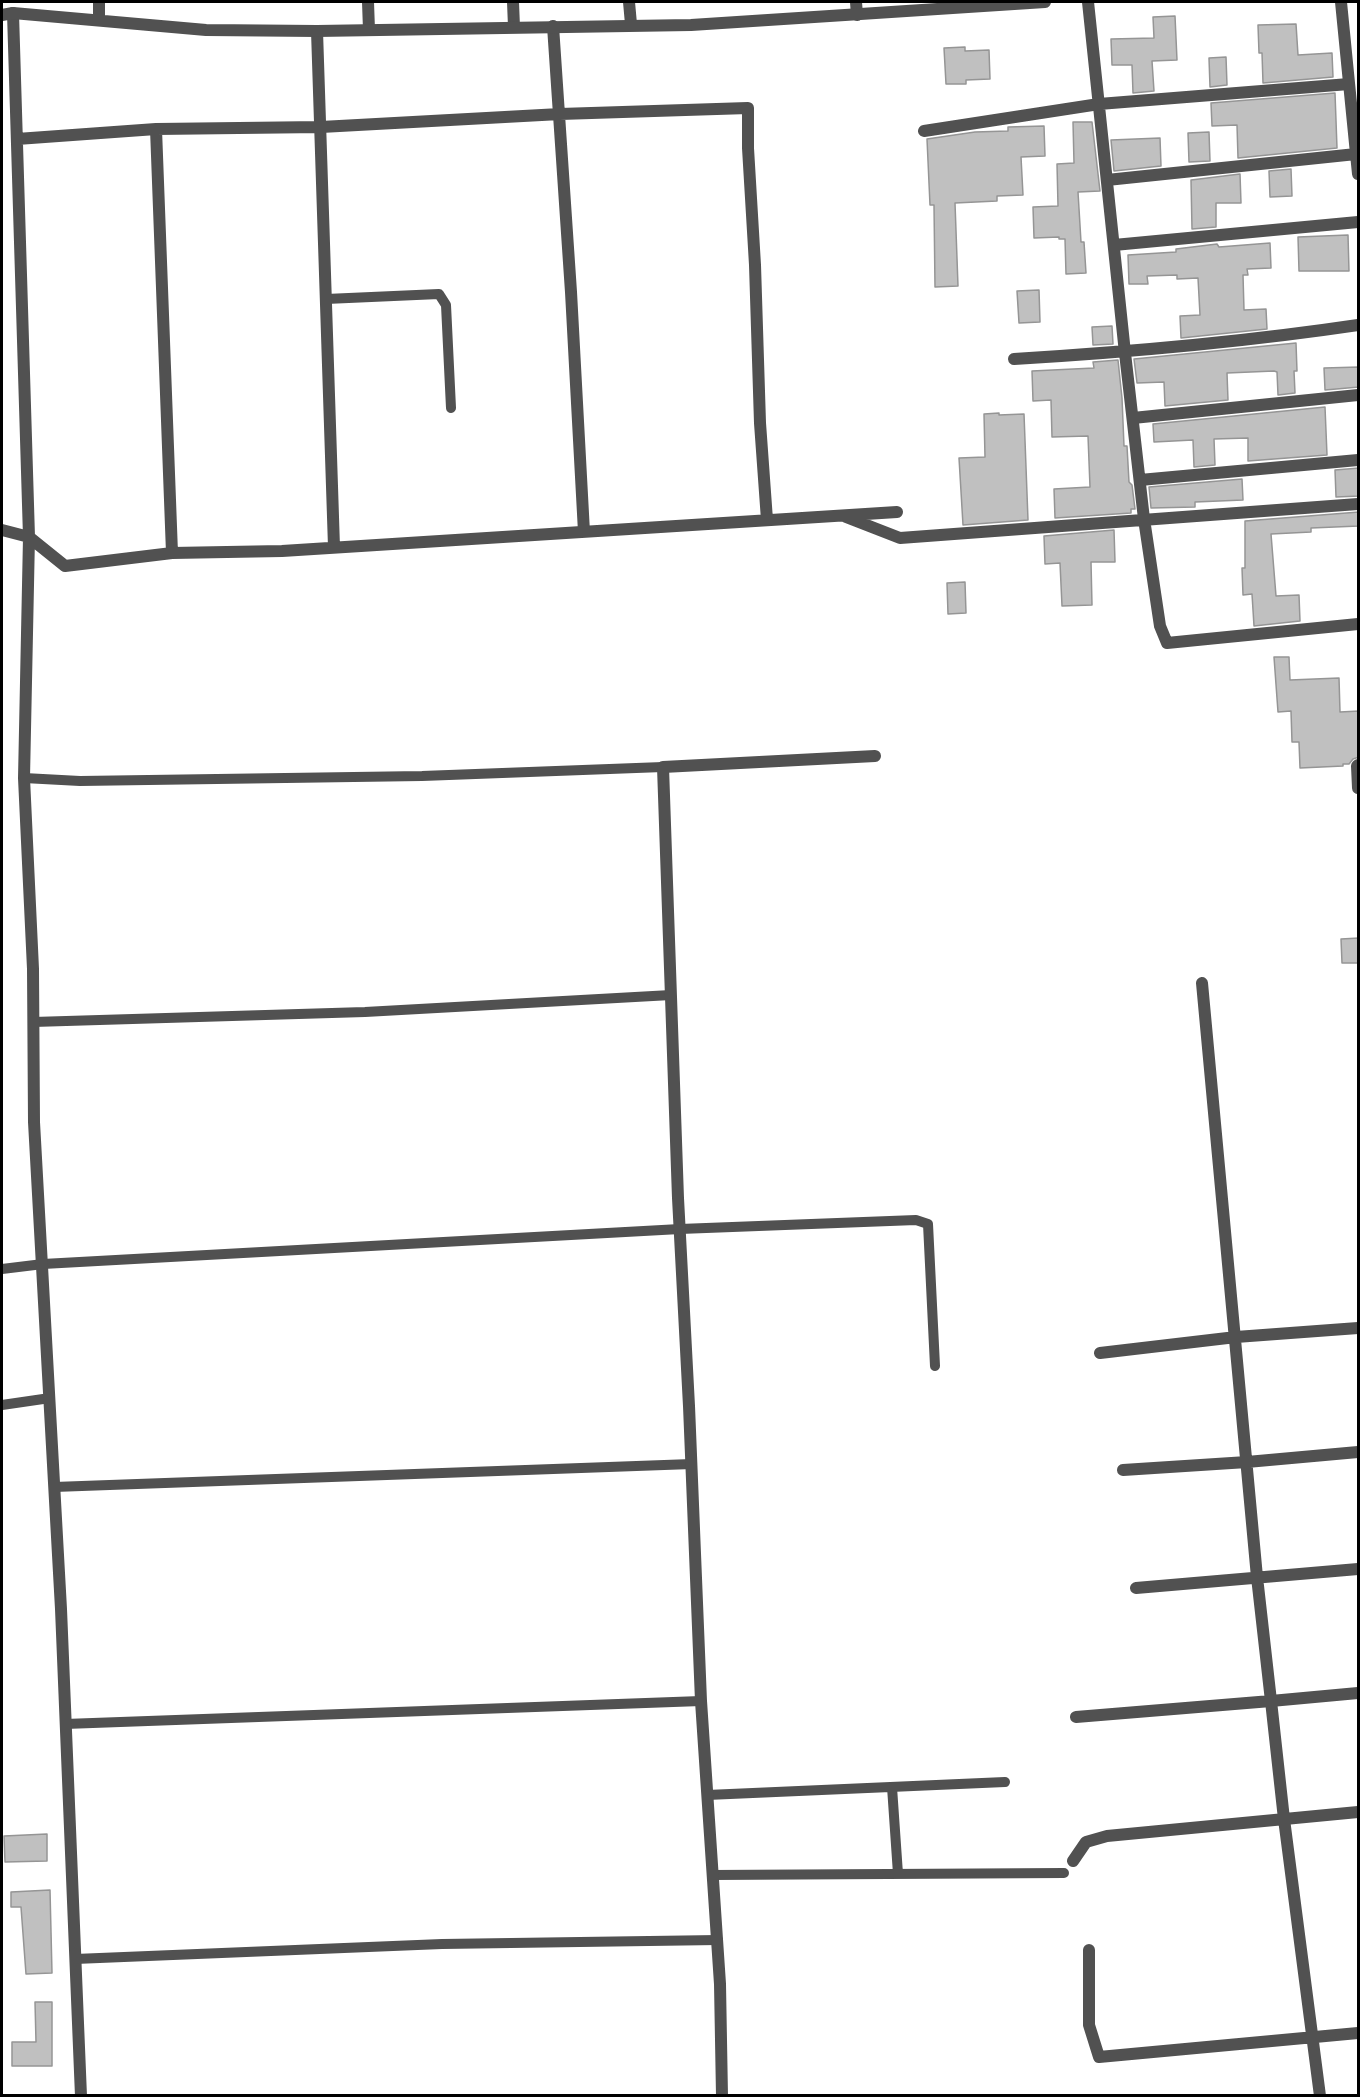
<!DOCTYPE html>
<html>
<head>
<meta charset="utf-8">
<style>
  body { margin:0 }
  #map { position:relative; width:1360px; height:2097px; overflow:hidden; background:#fff; font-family:Inter,sans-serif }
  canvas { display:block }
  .frame { position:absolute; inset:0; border:3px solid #000; pointer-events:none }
</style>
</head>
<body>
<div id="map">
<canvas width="1360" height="2097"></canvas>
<div class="frame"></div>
</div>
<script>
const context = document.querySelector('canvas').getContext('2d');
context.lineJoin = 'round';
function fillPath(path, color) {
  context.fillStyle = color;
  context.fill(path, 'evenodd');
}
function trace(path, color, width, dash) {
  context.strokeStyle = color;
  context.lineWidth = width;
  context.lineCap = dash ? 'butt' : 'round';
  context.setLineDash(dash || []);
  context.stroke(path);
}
const building = new Path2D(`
  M1175,16L1177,60L1152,61L1154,91L1133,93L1132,65H1112L1111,39L1154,38L1153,17Z
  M1296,24L1298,55L1332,53L1333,77L1263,83L1262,53H1259L1258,25Z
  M965,47V51L989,50L990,79L966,80V84H946L944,48Z
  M1226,57L1227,85L1210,87L1209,58Z
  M1335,93L1337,148L1238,158L1237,125L1212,126L1211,103Z
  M1073,122H1092L1100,191L1078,192L1081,242H1084L1086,273L1066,274L1065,239H1059V237L1034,238L1033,207L1058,206L1057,164L1074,163Z
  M1044,126L1045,156L1021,157L1023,195L997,196V201L955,203L958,286L935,287L934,205H930L927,139L975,132L1008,131V127Z
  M1209,132L1210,161L1189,162L1188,133Z
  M1160,138L1161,166L1114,171L1111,140Z
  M1291,169L1292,196L1270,197L1269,171Z
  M1240,174L1241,203H1216V227L1192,229L1191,180Z
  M1348,235L1349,271H1299L1298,237Z
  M1270,243L1271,268L1247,269L1248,275H1243L1244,310L1266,309L1267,329L1181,338L1180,316L1200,315L1198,278L1177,279V275L1147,276L1148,284H1129L1128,255L1176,252V249L1217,244L1219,247Z
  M1039,290L1040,322L1019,323L1017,291Z
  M1112,326L1113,344L1093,345L1092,327Z
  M1296,343L1297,371H1294L1295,393L1278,395L1277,372L1274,371L1227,373L1228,400L1165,406L1164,382L1137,383L1134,359Z
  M1118,360L1122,398L1124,446H1127L1129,482L1132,485L1135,509H1131V513L1055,518L1054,489L1090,487L1088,436L1052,437L1051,400L1033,401L1032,371L1094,368L1093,362Z
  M1359,367V387L1325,390L1324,368Z
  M1325,407L1327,455L1248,461V438L1214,439L1215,465L1194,467L1193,440L1154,442L1153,424Z
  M999,413V415L1024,414L1028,520L963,525L959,458L985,457L984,414Z
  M1359,468V496L1336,497L1335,470Z
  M1242,479L1243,500L1195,502V507L1151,508L1149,487Z
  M1359,512V526L1311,528V532L1271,534L1276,596L1299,595L1300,621L1254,626L1252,594L1243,595L1242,568H1245V521Z
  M1114,530L1115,562H1091L1092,605L1062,606L1060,563L1045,564L1044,536Z
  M965,582L966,613L948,614L947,583Z
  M1274,657H1289L1290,680L1339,678L1340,712L1359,711V757L1353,759L1349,764H1343V766L1300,768L1299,742H1292L1291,711L1278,712Z
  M1359,938V963H1342L1341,939Z
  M47,1834V1861L5,1862L4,1836Z
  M50,1890L52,1973L26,1974L21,1907H11V1892Z
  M35,2002H52V2066H12V2042H36Z`);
const service = new Path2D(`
  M326,299L439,294L446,305L451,408
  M24,778L80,781L422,776L663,767
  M33,1022L365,1012L671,995
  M2,1269L43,1264L680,1229L916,1220L928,1224L935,1366
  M2,1405L50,1398
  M54,1487L692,1464
  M65,1724L701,1701
  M892,1787L898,1874
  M707,1795L1005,1782
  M712,1875L1064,1873
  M75,1959L442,1944L718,1940`);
const minor = new Path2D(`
  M368,2L369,30
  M513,2L514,27
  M629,2L631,24
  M856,2L857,15
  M1088,2L1125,353L1144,519L1160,626L1167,643L1358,624
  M1341,2L1358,174
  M13,13L29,537L24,778L33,969L34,1122L61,1609L81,2096
  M553,26L571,292L584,532
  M317,31L334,547
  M156,129L172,553
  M924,131L1099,104L1349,84
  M17,139L156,129L321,127L560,114L748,108V148L755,265L760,423L767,520
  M1107,180L1356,154
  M1114,245L1358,222
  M1014,359C1130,352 1244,342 1358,325
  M1133,418L1358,395
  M1140,480L1358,460
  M846,517L900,538L1358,504
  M2,530L29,537L65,566L172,553L282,551L897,512
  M1358,765L1357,766L1358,788
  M1100,1353L1236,1337L1358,1328
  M1123,1470L1247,1462L1358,1452
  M1136,1588L1358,1569
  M1076,1717L1271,1701L1257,1577L1202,983
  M1073,1861L1086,1842L1107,1836L1358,1812
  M1089,1950V2025L1099,2057L1358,2033
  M722,2096L720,1984L701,1701L689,1406L678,1198L663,767L875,756
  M1320,2096L1284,1819L1271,1701L1358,1693`);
const tertiary = new Path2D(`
  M99,2V20
  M2,15L13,13L206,30L317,31L691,25L1045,2`);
fillPath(building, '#c0c0c0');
trace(building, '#959595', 1.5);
trace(service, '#515151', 10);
trace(minor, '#515151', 12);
trace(tertiary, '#515151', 12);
</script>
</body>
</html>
